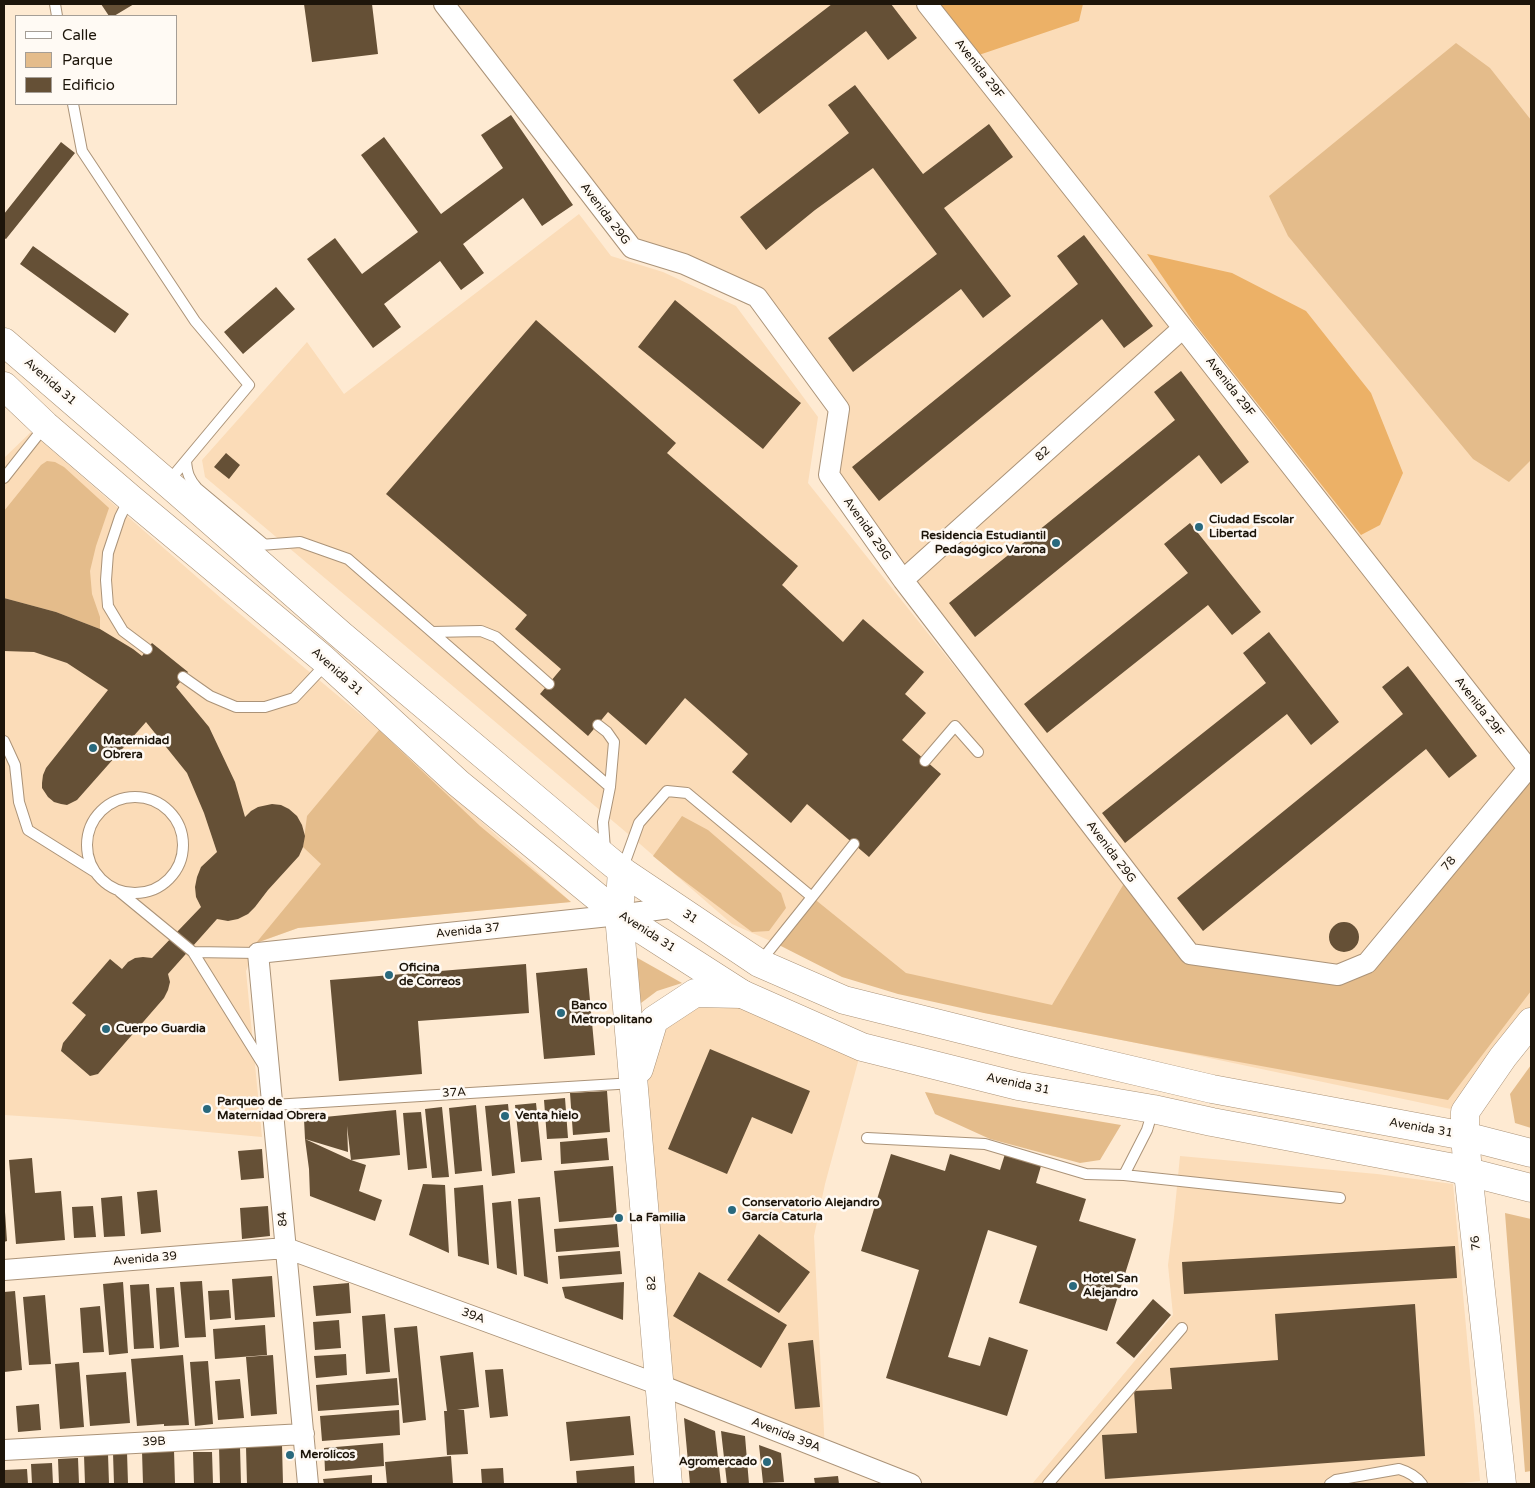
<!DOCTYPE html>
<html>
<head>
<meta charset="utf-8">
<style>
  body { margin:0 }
  #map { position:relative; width:1535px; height:1488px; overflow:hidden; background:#feead2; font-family:"Varela Round",sans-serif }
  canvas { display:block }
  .frame { position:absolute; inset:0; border:5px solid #1d150a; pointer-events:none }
  .legend { position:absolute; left:15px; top:15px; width:162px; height:90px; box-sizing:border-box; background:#fffaf4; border:1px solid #a59e96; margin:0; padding:6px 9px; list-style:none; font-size:15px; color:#1d150a }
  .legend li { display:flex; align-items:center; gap:10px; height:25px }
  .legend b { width:25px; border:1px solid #a59e96 }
</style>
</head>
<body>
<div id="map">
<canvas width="1535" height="1488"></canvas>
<div class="frame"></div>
<ul class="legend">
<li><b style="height:6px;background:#fff"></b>Calle</li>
<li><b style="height:14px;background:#e4bc8b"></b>Parque</li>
<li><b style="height:14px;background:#655036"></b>Edificio</li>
</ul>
</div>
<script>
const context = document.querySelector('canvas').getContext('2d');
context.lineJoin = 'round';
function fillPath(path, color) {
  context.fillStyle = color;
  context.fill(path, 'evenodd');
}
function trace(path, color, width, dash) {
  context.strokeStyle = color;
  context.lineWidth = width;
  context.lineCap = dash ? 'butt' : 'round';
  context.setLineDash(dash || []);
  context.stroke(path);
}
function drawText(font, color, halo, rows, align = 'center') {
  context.font = font + ' "Varela Round",sans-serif';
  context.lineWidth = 5;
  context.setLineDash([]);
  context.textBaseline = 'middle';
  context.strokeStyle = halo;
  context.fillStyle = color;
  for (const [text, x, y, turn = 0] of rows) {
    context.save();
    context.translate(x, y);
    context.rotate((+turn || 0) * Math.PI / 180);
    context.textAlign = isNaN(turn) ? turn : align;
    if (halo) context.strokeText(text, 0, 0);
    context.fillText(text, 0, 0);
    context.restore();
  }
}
const built = new Path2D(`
  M444,4H1531V1023L1465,1112L1162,1048L984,1013L775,943L732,924L640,844L205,477L202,460L307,342L344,394L579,214L611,256L663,272L736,306L818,417L808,483L1188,959L829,475L839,409L757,297L632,248Z
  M31,432L222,599L379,730L571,902L298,928L257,943L246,971L262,1137L66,1119L4,1115V458Z
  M695,993L862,1047L825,1184L814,1236L825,1451L660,1385L635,1083L654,1020Z
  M1180,1156L1377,1174L1453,1184L1480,1481L1453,1484H1032L1173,1315L1168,1265L1174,1217Z`);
const green = new Path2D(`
  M1456,43L1490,68L1531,120V460L1509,482L1473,459L1288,236L1269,196Z
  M47,461L55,462L64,467L109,508L96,546L90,571L92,594L100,617V629L56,612L4,598V511L41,465Z
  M379,730L480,826L571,902L298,928L256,943L321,864L303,847L307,816Z
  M1531,772V991L1448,1100L1162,1048L984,1013L898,994L842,977L775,943L812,897L906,973L1052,1005L1129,875L1190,954L1338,975L1367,963Z
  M682,816L708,830L781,893L786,908L769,931L752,932L675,874L653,856Z
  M634,956L682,983L657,991L637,1006Z
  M1531,1065V1128L1515,1123L1510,1094Z
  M925,1092L1121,1125L1100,1160L1080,1163L990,1139L935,1114Z
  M1505,1213L1531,1219V1471L1525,1472Z`);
const forest = new Path2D(`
  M927,4H1083L1079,21L970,58Z
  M1147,254L1232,273L1306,311L1371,393L1403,473L1380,525L1361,535L1194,323Z`);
const building = new Path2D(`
  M101,4H134L114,16H109Z
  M304,4H372L378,54L312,62Z
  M832,4H891L917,38L888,60L866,31L759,114L733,80Z
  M855,85L923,174L989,124L1013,157L944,208L1011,296L983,318L961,289L853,372L828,338L937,254L873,168L815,210L766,250L740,217L849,133L828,105Z
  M511,115L573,205L542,226L523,198L463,244L484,273L461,290L440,261L384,304L401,327L373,348L307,259L335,238L362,274L418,232L361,155L384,137L441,214L503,168L481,135Z
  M61,142L75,153L6,239L4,238V214Z
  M1084,235L1153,326L1124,348L1102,319L879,501L852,467L1078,284L1057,256Z
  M33,246L129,314L115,333L20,264Z
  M276,287L295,309L243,354L224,332Z
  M675,300L801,403L763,449L638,347Z
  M536,320L676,443L667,453L798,566L782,585L843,642L863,619L924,672L905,694L926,713L902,740L941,774L869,857L807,804L791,823L732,772L748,754L685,698L646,745L608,712L588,736L540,694L561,669L515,629L527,615L386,494Z
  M1181,371L1249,462L1221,484L1199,455L975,637L949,603L1175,420L1154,392Z
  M226,453L240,465L229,479L214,467Z
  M1190,523L1261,612L1232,635L1208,605L1047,733L1024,704L1188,573L1164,544Z
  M4,598L56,612L100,629L133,649L142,656L152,643L188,672L176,687L209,727L235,782L245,817L251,811L258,807L272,804L281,805L289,809L297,816L302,825L305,836L303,847L299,856L268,890L255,907L248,914L238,919L228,921L217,919L168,974L170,982L168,990L164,998L98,1074L90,1076L61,1051L63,1043L86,1015L72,1003L110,959L122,969L128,962L135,958L143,957L152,958L201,907L196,897L195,887L197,877L201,867L217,852L204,813L187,773L146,722L77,800L67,805L61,804L54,802L48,797L42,788V783L43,775L46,768L108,690L67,663L34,652L4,651Z
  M1269,632L1339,722L1311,745L1287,714L1125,843L1102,813L1266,683L1243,653Z
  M1408,666L1477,756L1449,778L1426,749L1203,931L1177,898L1403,714L1382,687Z
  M1329 937a15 15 0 1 1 30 0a15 15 0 1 1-30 0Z
  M526,964L529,1013L418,1021L422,1074L339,1081L330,980Z
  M587,968L595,1055L544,1059L536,973Z
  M710,1049L810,1091L792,1134L752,1117L727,1174L668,1149Z
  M607,1091L610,1132L573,1135L570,1093Z
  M565,1098L568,1138L547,1139L544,1100Z
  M536,1103L542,1160L521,1162L515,1105Z
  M508,1104L515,1173L492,1176L485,1106Z
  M476,1105L482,1171L455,1174L449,1108Z
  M442,1107L449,1177L432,1178L425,1109Z
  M396,1110L400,1155L351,1160L347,1126L348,1152L305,1139L351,1160L366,1165L359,1191L382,1200L375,1221L310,1196L309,1169L305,1139L304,1119Z
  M421,1112L427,1168L408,1170L403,1113Z
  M607,1138L609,1160L561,1164L560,1142Z
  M262,1149L264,1178L241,1180L238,1151Z
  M891,1154L945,1171L950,1154L1000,1170L1005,1154L1041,1166L1036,1183L1086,1199L1079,1221L1136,1239L1107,1331L1019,1303L1037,1246L988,1230L948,1357L980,1366L989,1337L1028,1350L1007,1416L886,1378L919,1270L861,1251Z
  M32,1158L35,1193L61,1191L65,1240L16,1244L9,1160Z
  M613,1166L617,1217L559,1222L554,1171Z
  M423,1184L445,1185L449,1253L409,1235Z
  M483,1185L489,1265L458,1256L454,1188Z
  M157,1190L161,1232L141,1234L137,1192Z
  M122,1196L125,1236L104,1237L101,1198Z
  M540,1197L548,1284L524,1276L518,1199Z
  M511,1201L517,1275L497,1268L492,1203Z
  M93,1206L96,1237L74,1238L72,1207Z
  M268,1206L270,1236L242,1239L240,1208Z
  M4,1212H5L7,1241L4,1242Z
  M617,1224L619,1247L556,1252L554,1229Z
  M759,1234L810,1272L779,1313L727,1280Z
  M1455,1246L1457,1278L1184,1294L1182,1262Z
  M620,1251L622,1274L560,1279L558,1256Z
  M699,1272L787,1325L761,1368L673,1316Z
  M272,1276L275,1317L235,1320L232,1279Z
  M202,1281L206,1337L185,1338L180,1282Z
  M123,1282L128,1353L109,1355L103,1284Z
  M624,1282L623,1320L565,1298L562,1287Z
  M349,1283L351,1313L316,1316L313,1286Z
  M149,1284L154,1348L134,1349L130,1285Z
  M174,1287L179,1347L160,1349L156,1288Z
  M229,1290L231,1318L210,1320L208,1291Z
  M15,1291L22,1370L4,1372V1292Z
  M45,1295L51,1364L29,1365L23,1297Z
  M1153,1299L1171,1315L1134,1358L1116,1343Z
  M1415,1304L1425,1456L1105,1479L1102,1435L1137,1433L1134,1391L1172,1389L1170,1368L1278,1360L1275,1314Z
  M100,1306L104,1352L83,1353L80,1308Z
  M385,1314L390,1372L366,1374L362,1316Z
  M339,1320L341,1348L315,1350L313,1322Z
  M265,1325L267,1355L215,1359L213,1329Z
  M417,1326L426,1420L403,1423L394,1328Z
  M813,1340L820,1407L795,1409L788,1343Z
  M473,1352L479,1407L457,1410H464L468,1454L447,1455L444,1411H447L440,1356Z
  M346,1354L347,1375L316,1378L314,1356Z
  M183,1355L189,1425L164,1426V1424L137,1426L131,1359Z
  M273,1355L277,1414L251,1416L246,1357Z
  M208,1361L213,1424L195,1426L190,1362Z
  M79,1362L84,1427L60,1429L55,1364Z
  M503,1369L508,1416L490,1418L485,1370Z
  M126,1372L130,1423L90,1426L86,1375Z
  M397,1378L399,1405L318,1411L316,1385Z
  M240,1379L244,1418L218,1420L215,1381Z
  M39,1404L41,1430L18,1432L16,1406Z
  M399,1410L400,1435L322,1441L320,1416Z
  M630,1416L634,1455L570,1461L566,1422Z
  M684,1418L715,1431L721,1484H690Z
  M721,1431L745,1436L749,1484H727Z
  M383,1443L384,1466L325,1471L324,1448Z
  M282,1445L283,1484H247L246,1447Z
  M759,1445L781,1453L784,1482L763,1483Z
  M219,1447H240L241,1484H220Z
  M174,1450L175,1484H143L142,1451Z
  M127,1452L128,1484H114L113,1453Z
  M193,1452H212L213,1484H194Z
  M108,1454L109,1484H85L84,1455Z
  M451,1456L453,1484H387L385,1462Z
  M78,1458L79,1484H59L58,1459Z
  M52,1463L53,1484H32L31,1464Z
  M634,1466L635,1484H577L576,1471Z
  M503,1468L504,1484H482L481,1469Z
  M27,1469L28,1484H4V1470Z
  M372,1475V1484H324L323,1479Z
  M838,1476L839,1484H815L814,1478Z`);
const lane = new Path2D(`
  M55,4L57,16
  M73,104L82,151L195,321L249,385L168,482
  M186,461C187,473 189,479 197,488L264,544
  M4,478L45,426
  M129,499L120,517L108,553L106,580L108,606L123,631L147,649
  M247,546L300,542L348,559L432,632L481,631L496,637L549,684
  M432,632L610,787
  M183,677L210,696L236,707H265L294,698L326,664
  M598,725L607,732L614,742L610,787L603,822L605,850
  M4,741L15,765L19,802L28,830L95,872
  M925,761L955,726L978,752
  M87 845a48 48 0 1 1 96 0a48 48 0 1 1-96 0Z
  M622,870L639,823L667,791L687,793L812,897L760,962
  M120,892L193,952L264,1066
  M812,897L854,844
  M193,952L258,953
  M273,1105L634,1083
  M867,1138L985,1144L1086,1174L1124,1175L1340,1198
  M1124,1175L1147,1130L1153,1110
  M1048,1484L1182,1328
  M1330,1484L1336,1480L1399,1469C1409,1472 1416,1476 1422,1484`);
const street = new Path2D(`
  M444,4L632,248L684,264L757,297L839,409L829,475L903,580L1190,954L1338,975L1367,963L1531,765
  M927,4L1183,328L1531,772
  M903,580L1183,328
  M4,1270L286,1248L660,1385L911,1484
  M4,1450L304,1434
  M308,1484L258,953L619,915L677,907`);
const secondary = new Path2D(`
  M622,871L619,915L668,1484
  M639,1069L654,1020L695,993L742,994
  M1502,1484L1468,1172L1465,1136V1112L1503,1057L1531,1022`);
const primary = new Path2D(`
  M4,342L178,492L341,635L606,858L622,871L759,963L844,1000L1012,1042L1212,1089L1465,1136L1531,1153
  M4,386L45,425L130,498L322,658L458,783L619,915L742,994L862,1047L1018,1086L1153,1109L1212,1122L1449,1167L1531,1188`);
const markers = [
  [1199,527,5,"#29697d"],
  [1056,543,5,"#29697d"],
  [93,748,5,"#29697d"],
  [389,975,5,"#29697d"],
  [561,1013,5,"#29697d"],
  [106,1029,5,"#29697d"],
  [207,1109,5,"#29697d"],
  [505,1116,5,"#29697d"],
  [732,1210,5,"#29697d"],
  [619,1218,5,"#29697d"],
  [1073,1286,5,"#29697d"],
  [290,1455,5,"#29697d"],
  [767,1462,5,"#29697d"]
];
const streetNames = [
  ["Avenida 29F",979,69,52],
  ["Avenida 29G",605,214,53],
  ["Avenida 31",50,382,41],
  ["Avenida 29F",1230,387,52],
  ["82",1043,454,-42],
  ["Avenida 29G",867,529,55],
  ["Avenida 31",337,672,42],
  ["Avenida 29F",1479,707,52],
  ["Avenida 29G",1111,852,53],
  ["78",1449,864,-50],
  ["31",690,917,34],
  ["Avenida 37",468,931,-6],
  ["Avenida 31",647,932,33],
  ["Avenida 31",1018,1084,12],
  ["37A",454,1093,-3],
  ["Avenida 31",1421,1128,10],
  ["84",283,1219,-95],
  ["76",1476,1243,-96],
  ["Avenida 39",145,1259,-5],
  ["82",652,1283,-95],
  ["39A",473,1316,20],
  ["Avenida 39A",786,1435,22],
  ["39B",154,1442,-3]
];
const poiNames = [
  ["Ciudad Escolar",1209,520],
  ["Libertad",1209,534],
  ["Residencia Estudiantil",1046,536,"right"],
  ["Pedagógico Varona",1046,550,"right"],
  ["Maternidad",103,741],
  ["Obrera",103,755],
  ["Oficina",399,968],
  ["de Correos",399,982],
  ["Banco",571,1006],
  ["Metropolitano",571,1020],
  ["Cuerpo Guardia",116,1029],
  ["Parqueo de",217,1102],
  ["Maternidad Obrera",217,1116],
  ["Venta hielo",515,1116],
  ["Conservatorio Alejandro",742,1203],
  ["García Caturla",742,1217],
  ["La Familia",629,1218],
  ["Hotel San",1083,1279],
  ["Alejandro",1083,1293],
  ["Merolicos",300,1455],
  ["Agromercado",757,1462,"right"]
];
fillPath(built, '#fbdcb8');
fillPath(green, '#e4bc8b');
fillPath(forest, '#ecb167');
fillPath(building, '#655036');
trace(lane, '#ab9378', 12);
trace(street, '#ab9378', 22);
trace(secondary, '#ab9378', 29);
trace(primary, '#ab9378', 29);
trace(lane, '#fff', 10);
trace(street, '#fff', 20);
trace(secondary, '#fff', 28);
trace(primary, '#fff', 28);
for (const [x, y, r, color] of markers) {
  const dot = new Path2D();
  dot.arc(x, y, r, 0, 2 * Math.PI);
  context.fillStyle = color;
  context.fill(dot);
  trace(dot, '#fffaf4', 2);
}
drawText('12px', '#1d150a', '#fffaf4', streetNames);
drawText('bold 12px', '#1d150a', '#fffaf4', poiNames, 'left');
</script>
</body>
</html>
